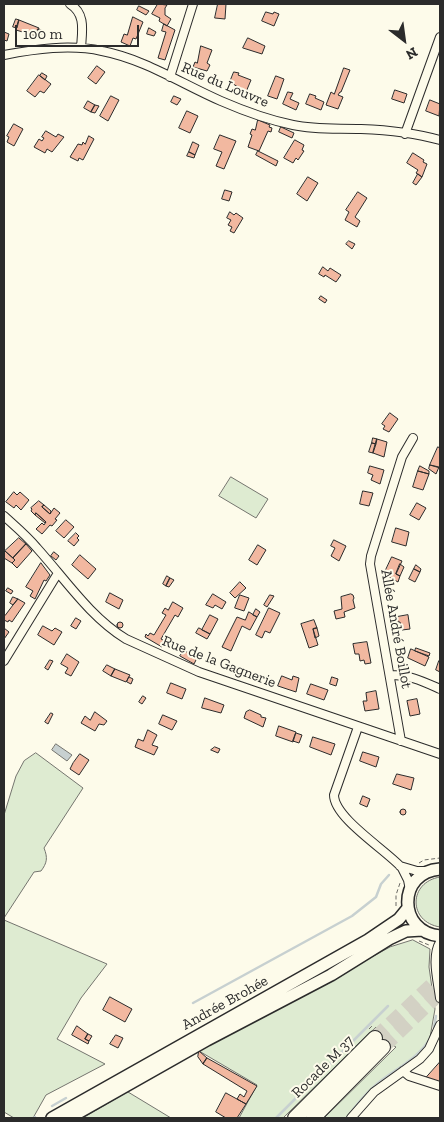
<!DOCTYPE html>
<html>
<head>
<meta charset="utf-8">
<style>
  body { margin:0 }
  #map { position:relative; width:444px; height:1122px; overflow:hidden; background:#fdfbea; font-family:"Zilla Slab",serif }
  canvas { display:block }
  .frame { position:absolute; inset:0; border:5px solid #2b2b2b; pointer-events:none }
  .north { position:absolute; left:379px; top:15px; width:50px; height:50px; -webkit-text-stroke:4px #fdfbea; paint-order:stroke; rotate:150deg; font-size:14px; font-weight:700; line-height:20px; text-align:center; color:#2b2b2b }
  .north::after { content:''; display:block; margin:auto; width:18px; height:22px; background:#2b2b2b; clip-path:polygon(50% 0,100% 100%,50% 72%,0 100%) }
  .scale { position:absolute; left:15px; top:25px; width:124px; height:22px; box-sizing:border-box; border:2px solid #2b2b2b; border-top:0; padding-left:6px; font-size:15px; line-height:18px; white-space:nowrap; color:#2b2b2b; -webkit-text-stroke:4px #fdfbea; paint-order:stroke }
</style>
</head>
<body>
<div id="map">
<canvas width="444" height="1122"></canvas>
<div class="frame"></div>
<div class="north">N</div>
<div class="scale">100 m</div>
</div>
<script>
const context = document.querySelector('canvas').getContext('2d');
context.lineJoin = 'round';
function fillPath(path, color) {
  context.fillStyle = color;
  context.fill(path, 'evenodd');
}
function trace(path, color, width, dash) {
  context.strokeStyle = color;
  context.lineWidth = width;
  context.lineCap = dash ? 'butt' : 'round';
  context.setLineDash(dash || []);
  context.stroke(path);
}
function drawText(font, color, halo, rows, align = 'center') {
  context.font = font + ' "Zilla Slab",serif';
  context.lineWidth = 4;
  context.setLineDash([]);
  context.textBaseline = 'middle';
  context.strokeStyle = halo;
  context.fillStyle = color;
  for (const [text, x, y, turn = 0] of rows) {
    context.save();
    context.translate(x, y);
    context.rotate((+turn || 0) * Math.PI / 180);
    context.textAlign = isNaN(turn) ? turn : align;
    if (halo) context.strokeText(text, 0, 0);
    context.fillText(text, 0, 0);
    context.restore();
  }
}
const green = new Path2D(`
  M231,477L268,499L256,518L219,496Z
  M36,753L83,788L44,848C48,858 47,863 41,871L34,872L4,918V815L16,776L24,761Z
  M440,877V927C408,922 408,882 440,877Z
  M4,920L107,964L81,998L57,1039L105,1064L46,1095L33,1118H14L4,1112Z
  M413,940L430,949L429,967L435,1009L429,1043L423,1051L413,1060L373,1088L356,1106L349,1118H324L396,1047L382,1039L376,1027L283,1118H239L257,1085L199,1051L390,947Z
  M128,1092L171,1118H83Z`);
const water = new Path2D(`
  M56,744L72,755L67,761L52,750Z`);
const stream = new Path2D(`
  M193,1003L352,916L376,897L381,884L389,875
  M434,1027L436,1016
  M52,1106L66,1098
  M33,1118L35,1117
  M276,1118L388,1006
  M347,1118C356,1105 366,1093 378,1083C397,1068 419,1058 431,1037`);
const building = new Path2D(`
  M158,4L167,5L165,8V15L171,19L167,26L159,21L160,18L152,14Z
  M218,4H226L225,19L215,18Z
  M139,6L149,11L146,15L137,10Z
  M266,12L273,14L274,12L279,14L274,26L262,21Z
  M133,17L143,22L136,39L133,38L130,46L121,42L124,34L127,35Z
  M16,19L19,20L17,28L13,27Z
  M19,20L39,28L36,36L16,30Z
  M164,24L175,30L165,60L158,58L166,32L162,31Z
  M149,28L156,32L154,36L147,34Z
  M38,29L42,30L40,37L36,35Z
  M4,32L9,34L7,41L4,40Z
  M248,38L265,46L262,54L243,48Z
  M201,46L212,50L207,63L210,65L207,71L193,67L195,62L197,63Z
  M97,66L105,72L96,84L88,78Z
  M344,68L350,70L341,92H340L338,95L343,97L338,109L326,105L331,92L334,94Z
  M234,72L239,73L238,75L251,80L246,92L230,82Z
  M42,73L47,76L45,80L40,76Z
  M39,75L51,84L44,93L40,91L35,97L27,91Z
  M276,76L284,79L277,99L268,96Z
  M395,90L407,94L404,103L392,99Z
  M288,92L293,93L290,99L299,103L296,110L283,104Z
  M310,94L316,96L315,98L324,102L321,110L306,104Z
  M111,96L119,100L108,121L100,116Z
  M174,96L181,99L177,105L171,102Z
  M430,100L440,104L439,116L426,111Z
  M88,101L95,105L91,112L84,108Z
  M95,105L99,106L95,113L91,112Z
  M187,111L198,116L190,133L179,128Z
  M258,120L270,125L269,127L272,128L271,132L268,131L259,151L248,147L252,135L250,134L252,129L255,130Z
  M14,124L23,129L14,146L7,142L9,137L7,136Z
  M281,127L294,133L292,138L279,132Z
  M46,131L56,137L58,134L64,137L52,152L47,149L45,153L34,147L39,139L42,141L44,138L42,137Z
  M220,135L236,141L224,169L216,166L222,152L214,149Z
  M89,136L94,139L83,160L79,158L78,161L70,157L78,144L82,145L83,142L85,144Z
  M295,140L304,145L302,150L304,151L298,160L296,158L293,163L284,158Z
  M193,142L199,145L195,155L189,152Z
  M258,151L278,161L276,166L256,155Z
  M189,152L195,155L194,158L187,156Z
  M413,153L424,160L423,162L427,164L422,177L416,173L418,170L407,163Z
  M418,174L422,177L416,185L413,183Z
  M308,177L318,183L307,201L297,194Z
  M225,190L232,192L229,201L222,199Z
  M358,192L367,198L355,217L360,221L357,227L345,220L349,212L346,210Z
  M230,212L234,215L236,213L243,218L234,233L230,231L232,227L228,225L231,220L227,218Z
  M349,241L355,244L352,249L346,244Z
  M323,267L328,271L330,268L341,275L336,282L325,275L324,277L319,274Z
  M321,296L327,300L325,303L319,299Z
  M390,413L398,419L389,432L383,429L385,426L382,424Z
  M373,438L377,439L376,444L372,443Z
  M377,439L387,442L384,457L373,453Z
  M372,443L376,444L373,453L369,452Z
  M438,447L440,448V468L430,465Z
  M430,465L439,467L436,474L429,469Z
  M370,466L384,470L380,484L371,480L373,475L368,473Z
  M420,466L429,471V474L418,471Z
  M418,471L429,474L423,490L413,487Z
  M363,491L373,493L369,506L360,504Z
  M14,492L17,495L20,492L29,500L21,510L16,505L14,508L6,502Z
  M39,501L44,505L42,507L50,514L54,508L60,513L55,519L57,520L52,526L50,525L42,534L36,529L42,523L44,525L46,522L36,513L35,515L31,511L32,509L31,508Z
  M417,503L426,508L419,520L410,515Z
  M44,505L51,511L50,514L42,507Z
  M36,513L46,522L45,523L35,515Z
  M66,520L74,527L64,538L56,531Z
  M396,528L409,532L406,546L392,542Z
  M76,533L79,536L77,538L79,540L74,546L68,541Z
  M19,538L26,544L13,558L5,551Z
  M334,540L346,546L339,561L331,556L335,548L331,546Z
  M26,544L32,551L17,568L12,563L15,560L13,558Z
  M258,545L266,550L257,565L249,560Z
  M5,551L15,560L12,563L4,558Z
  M54,552L59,556L56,560L51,556Z
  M80,555L96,569L88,579L72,565Z
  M392,557L402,561L396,574L400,576L398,582L384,574Z
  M41,563L50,575L46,581L44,580L35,599L30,596L33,591L26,587Z
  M400,564L404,567L400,576L396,574Z
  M416,565L421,569L420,572L414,569Z
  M414,569L420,572L415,582L409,579Z
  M167,576L170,578L166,586L163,584Z
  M170,578L174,580L169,587L166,586Z
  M240,582L246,588L235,598L230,593Z
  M8,588L13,591L11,594L6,591Z
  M110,593L123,600L119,609L106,602Z
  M213,594L226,602L222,609L215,605L213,608L206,605Z
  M351,594L353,595L354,598L353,600L355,608L344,612L345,617L336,619L334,611L342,609L341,597Z
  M240,595L249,598L244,611L235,608Z
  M270,595L274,596L267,607L264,605Z
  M13,597L18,599L13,605L10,603Z
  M18,599L25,603L12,622L9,620L8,622L4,620V614L5,615Z
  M173,602L183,608L178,617L175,615L161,639L165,641L162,647L145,637L146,634L148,636L150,633L154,635L166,615L162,613L165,608L168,610Z
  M269,608L280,613L270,633L265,631L262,638L256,635Z
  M256,609L260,612L257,617L253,615Z
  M249,612L257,617L250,630L242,626L231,651L222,647L237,617L245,620Z
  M210,615L218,619L210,634L202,630Z
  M408,615L410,629L402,630L400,622H398L397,617Z
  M76,618L81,621L76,629L71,626Z
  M314,620L317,628L313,629L318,645L309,648L301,624Z
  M117 625a3 3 0 1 1 6 0a3 3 0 1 1-6 0Z
  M43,626L52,631L55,628L62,632L54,645L38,635Z
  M4,628L9,632L4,639Z
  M199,628L210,634L207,639L196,633Z
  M317,628L319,636L315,638L313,629Z
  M367,642L371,663L365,664L364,660L360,661L359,654H355L353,644Z
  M416,648L430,653L429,656L415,651Z
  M411,649L429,657L425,666L408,658Z
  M184,651L198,656L194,664L180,656Z
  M67,654L79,662L71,676L65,673L68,668L61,664Z
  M50,660L53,661L48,670L45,668Z
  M439,661L440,662V672L436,670Z
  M107,665L115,669L111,676L103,671Z
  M115,669L130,675L126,682L111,676Z
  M282,676L292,680L293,676L299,678L296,692L278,686Z
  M129,677L133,679L131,684L127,682Z
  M332,677L338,679L336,686L330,684Z
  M171,683L186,689L182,699L167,693Z
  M311,684L328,690L324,700L307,694Z
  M376,691L379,709L365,711L363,701H367L366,693Z
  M143,696L146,698L142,704L139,702Z
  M205,698L224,705L221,713L202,708Z
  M417,699L420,714L410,716L407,701Z
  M250,710L261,715V717L266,718L263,727L244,718L246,712Z
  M95,712L107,721L104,725L99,724L95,731L81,723L85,716L90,720Z
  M51,713L53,714L48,724L45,722Z
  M163,715L177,721L172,730L159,724Z
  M279,726L296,732L293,742L276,736Z
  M148,730L157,735L152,745L158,747L154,755L135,747L138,739L143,741Z
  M296,733L302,735L299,743L293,741Z
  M313,737L335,744L331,755L310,747Z
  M215,747L220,749L218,753L211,750Z
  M363,752L379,757L376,767L360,761Z
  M80,754L89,760L79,775L70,769L73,763Z
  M397,774L414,778L411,790L393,784Z
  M363,796L370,799L367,807L360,804Z
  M400 812a3 3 0 1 1 6 0a3 3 0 1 1-6 0Z
  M110,997L132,1009L125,1022L103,1010Z
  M77,1026L88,1034L85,1039L89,1041L88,1044L72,1035Z
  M88,1034L92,1036L89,1041L85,1039Z
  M116,1035L123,1038L118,1048L110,1044Z
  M199,1051L207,1058L203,1064L198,1057Z
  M207,1058L257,1086L246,1104L237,1099L240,1094L244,1097L247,1091L203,1064Z
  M440,1062V1083L425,1079Z
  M226,1093L246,1104L237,1118H226L216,1112Z`);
const highwayTunnel = new Path2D(`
  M375,1038L440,977
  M383,1047L440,993`);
const path = new Path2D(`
  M419,863L424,860L440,858
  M396,906V895L400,883
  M419,941L429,945
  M369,1029L373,1025`);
const street = new Path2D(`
  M70,4C86,14 82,31 81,48
  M4,55C35,49 70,44 102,51C144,59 182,84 221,101C244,111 269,120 293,125C316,130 338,128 361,129C387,130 415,133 440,140
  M170,77L193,4
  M405,134L440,37
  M4,516C15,526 27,536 37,548C65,579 90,617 126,639L199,672L440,754
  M4,661L58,573
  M390,675C410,675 422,681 440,689
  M358,727L334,795C334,818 386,850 402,868L408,880L410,890
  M401,741L370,564L371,556L402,457L413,438
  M400,866L417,871H428
  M440,942C431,957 438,981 440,998
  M403,1071L409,1076L440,1086
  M351,1118L374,1092L420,1059L429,1049L440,1025`);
const primary = new Path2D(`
  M440,869C397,872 397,932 440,936
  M52,1118L368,940L399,919L408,908
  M69,1118L207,1040L331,975L389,939L406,931L422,930`);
const highway = new Path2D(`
  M295,1118L375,1038
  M313,1118L383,1047`);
const streetNames = [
  ["Rue du Louvre",225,85,23],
  ["Allée André Boillot",396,629,80],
  ["Rue de la Gagnerie",219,662,21],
  ["Andrée Brohée",225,1003,-29],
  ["Rocade M 37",323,1067,-45]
];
fillPath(green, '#deebd1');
trace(green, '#74746e', 1);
fillPath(water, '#c7d0d0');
trace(water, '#74746e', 1);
trace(stream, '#c7d0d0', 2.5);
fillPath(building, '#f2b8a0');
trace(building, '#2b2b2b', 1);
trace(highwayTunnel, '#d3d1c4', 14, [14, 7]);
trace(street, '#2b2b2b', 10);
trace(primary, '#2b2b2b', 14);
trace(highway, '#2b2b2b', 16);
trace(path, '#6a6964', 1, [4, 2.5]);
trace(street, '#fdfbea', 8);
trace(primary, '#fdfbea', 11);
trace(highway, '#fdfbea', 14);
drawText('15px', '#2b2b2b', '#fdfbea', streetNames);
</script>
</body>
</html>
